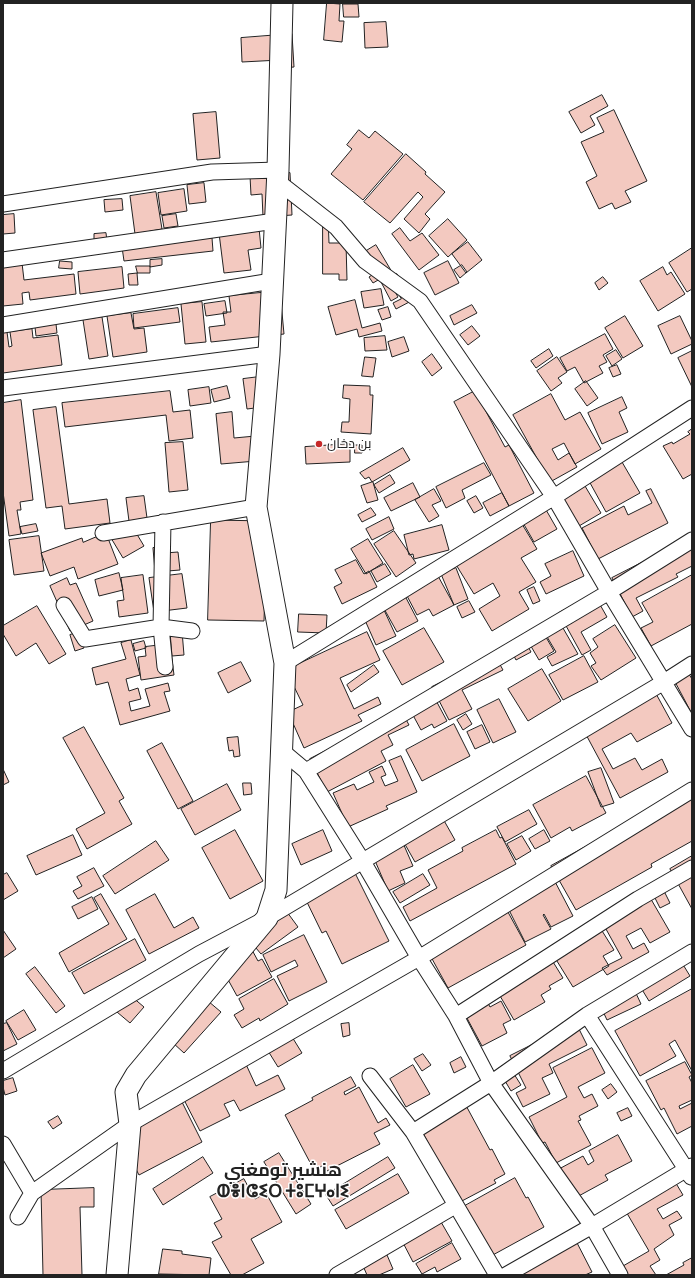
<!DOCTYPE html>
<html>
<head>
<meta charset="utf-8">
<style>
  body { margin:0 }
  #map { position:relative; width:695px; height:1278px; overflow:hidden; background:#fff; font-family:"PT Sans Narrow",sans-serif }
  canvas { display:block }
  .frame { position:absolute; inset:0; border:4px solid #222; pointer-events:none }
</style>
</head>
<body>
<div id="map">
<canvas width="695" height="1278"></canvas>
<div class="frame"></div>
</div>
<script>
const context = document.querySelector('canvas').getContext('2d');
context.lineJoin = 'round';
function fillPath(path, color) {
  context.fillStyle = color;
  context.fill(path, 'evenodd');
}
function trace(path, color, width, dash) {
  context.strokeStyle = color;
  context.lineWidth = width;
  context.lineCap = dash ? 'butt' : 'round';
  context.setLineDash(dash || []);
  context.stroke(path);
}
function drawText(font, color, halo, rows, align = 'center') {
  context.font = font + ' "PT Sans Narrow",Cairo,"Noto Sans Tifinagh",sans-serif';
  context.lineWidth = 3;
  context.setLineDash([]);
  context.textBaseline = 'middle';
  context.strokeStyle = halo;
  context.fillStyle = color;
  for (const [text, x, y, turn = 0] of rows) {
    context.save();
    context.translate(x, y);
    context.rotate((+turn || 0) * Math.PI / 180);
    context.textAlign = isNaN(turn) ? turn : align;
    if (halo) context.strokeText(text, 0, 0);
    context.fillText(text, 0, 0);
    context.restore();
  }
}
const building = new Path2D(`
  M327,3L340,4L339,21H344L342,42L324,40Z
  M343,4H358L359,17H344Z
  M386,22L388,47L365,48L364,23Z
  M292,34L294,67L281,68L280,60L242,62L241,38Z
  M602,95L608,106L590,116L595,125L581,133L569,112Z
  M614,110L647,181L625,191L631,202L615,209L612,203L599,209L586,182L597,176L581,142L604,132L597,118Z
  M216,112L220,158L197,160L193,114Z
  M359,130L369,138L375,131L403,154L363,200L331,174L352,149L347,145Z
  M406,154L426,172L425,174L445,192L425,214L430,219L419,233L404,219L423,197L418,192L390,223L364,202Z
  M290,173L292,215L263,217L262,194L251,195L250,176Z
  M204,183L206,202L189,204L187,185Z
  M184,189L187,211L161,215L158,193Z
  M156,192L162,229L135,234L130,196Z
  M122,199L123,210L105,212L104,200Z
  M14,214L15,233L3,234V215Z
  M176,214L178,226L164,228L162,216Z
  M323,217H328L329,243H346L347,280H339V274H323Z
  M448,219L467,240L448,257L429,236Z
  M259,228L261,248L248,250L251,270L224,273L219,233Z
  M400,228L410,241L422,233L439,255L419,270L392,234Z
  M106,233L107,241L94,242V234Z
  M212,238L213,251L124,261L122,247Z
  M468,242L482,260L466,273L452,254Z
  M376,245L392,272L373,283L369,277L375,273L363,253Z
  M692,248V289L687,292L669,263Z
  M162,259V265L150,267V260Z
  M60,261L72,262V269L59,268Z
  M448,261L459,283L435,295L424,273Z
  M22,263L24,280L74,274L76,294L30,300L29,292L22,293L23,304L3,306V266Z
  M462,265L467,272L460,278L454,270Z
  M136,266H150V273H137L138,285H129L128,274L137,273Z
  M122,267L124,288L80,294L78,272Z
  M663,267L667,275L671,272L685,294L658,311L640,281Z
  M397,274L402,283L393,288L398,297L391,301L381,282Z
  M603,277L608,283L599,290L595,283Z
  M381,289L384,305L364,308L361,292Z
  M396,289L413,300L396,309L393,303L401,299Z
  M280,291L284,334L211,342L209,327L225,325L223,312H231L229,296Z
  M355,300L362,328L380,323L382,331L359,337L357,329L336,335L328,307Z
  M225,301L227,313L206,316L204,304Z
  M202,302L206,342L185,344L181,304Z
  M472,305L477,313L454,325L450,316Z
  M388,307L391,317L382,320L378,310Z
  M178,308L180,322L134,328L133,314Z
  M131,313L134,329L144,328L147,352L113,357L107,316Z
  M625,316L643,346L623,358L605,328Z
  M680,316L692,341V344L671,354L658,326Z
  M102,317L108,356L89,359L83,320Z
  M56,324L57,333L36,336L35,327Z
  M472,326L480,336L468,345L460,335Z
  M32,329L33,338L58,335L62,365L3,373V332H7L9,347L12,346L10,332Z
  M605,334L613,349L603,355L607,362L599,366L603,373L584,383L575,367L567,371L560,358Z
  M385,336L387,350L365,351L364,338Z
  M404,337L409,351L392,357L388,342Z
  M549,349L553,356L536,368L531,361Z
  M616,350L622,359L612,366L606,356Z
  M692,351V387L678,358Z
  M432,354L442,368L432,376L422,362Z
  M365,357L376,358L373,377L362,376Z
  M557,357L567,372L558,378L562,383L551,391L537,371Z
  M617,365L621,374L613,377L609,368Z
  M259,377L263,407L247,409L243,379Z
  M586,381L598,398L587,406L575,389Z
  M344,385L370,386V395H373L371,434L341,432L342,422H349L350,399L343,398Z
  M227,386L230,398L214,402L211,390Z
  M209,387L211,403L190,406L188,390Z
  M170,391L173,412L190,410L193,438L169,441L166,415L65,427L62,403Z
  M475,391L505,447L509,445L534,493L509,506L454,402Z
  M551,394L565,420L580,412L601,449L575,464L564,443L552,449L558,460L569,453L577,467L550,482L513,415Z
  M622,397L627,408L619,412L628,432L602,444L588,413Z
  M21,400L33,500L20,502L21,510H17L21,534L9,536L3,492V403Z
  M56,407L69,504L107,499L110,523L65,529L62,506L46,508L33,410Z
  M232,412L234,438L266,435L268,460L221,464L216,414Z
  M692,429V474L683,479L663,446L672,442L673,444L690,434L688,432Z
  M183,442L188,490L169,492L165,443Z
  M350,444V462L306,464L305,447Z
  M355,445H362V453H355Z
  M403,448L410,460L372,482L369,477L365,479L360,473Z
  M622,462L640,493L606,512L589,481Z
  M484,463L491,475L462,490L465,498L446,508L436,487Z
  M390,475L395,483L379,493L374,485Z
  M373,482L378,500L367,503L361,486Z
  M413,483L420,497L391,511L384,498Z
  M585,486L601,513L579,526L563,499Z
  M434,489L441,501L432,505L439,516L429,522L415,500Z
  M651,489L668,523L598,559L582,528L624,506L628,515L652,503L646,491Z
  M502,493L509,506L490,516L483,503Z
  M144,496L147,518L129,521L126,498Z
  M476,496L483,508L474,513L467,501Z
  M371,508L376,515L362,522L358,515Z
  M545,508L557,529L534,542L522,521Z
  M389,517L394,529L372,540L366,529Z
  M211,520L269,521L266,559L264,621L208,620Z
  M36,524L38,531L22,534L20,527Z
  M522,524L537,549L521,558L536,582L519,592L529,609L492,631L479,609L500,596L493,583L474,594L455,563Z
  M442,525L449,550L414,559L413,554L409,555L404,535Z
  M132,526L144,546L123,558L111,538Z
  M394,531L416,563L396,577L374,544Z
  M106,533L118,564L78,579L74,567L50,576L41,553L82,538L83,542Z
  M39,536L44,571L14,575L9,540Z
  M692,537V566L676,574L678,577L636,598L643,611L632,617L612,578Z
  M368,539L383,563L366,574L351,549Z
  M164,546L165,553L178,552L180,570L155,572L153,548Z
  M573,551L584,576L546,594L540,582L551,576L545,564Z
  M356,560L364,574L369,571L377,587L342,604L334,587L342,583L335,570Z
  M385,564L391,574L377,582L371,571Z
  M456,568L468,599L454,605L441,574Z
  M119,573L123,590L99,596L95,580Z
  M182,574L187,608L154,612L149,578Z
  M143,575L148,613L119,617L117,601L124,600L121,578Z
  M692,575V624L651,646L641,628L653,622L642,603Z
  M438,576L454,605L433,616L429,609L417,615L406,594Z
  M67,578L70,585L76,583L93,621L70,631L50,586Z
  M534,587L540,601L533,604L527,590Z
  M404,594L418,621L397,632L382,605Z
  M594,594L607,617L581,632L591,650L582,655L559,613Z
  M469,601L475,612L462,618L457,607Z
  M37,606L66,654L49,664L36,643L16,656L3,634V626Z
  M384,610L396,636L376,645L364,618Z
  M299,614L327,615L326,633L298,632Z
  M556,616L578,654L552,666L547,657L556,652L540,625Z
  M615,625L636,658L601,680L591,666L596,663L590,653L598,647L593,639Z
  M540,627L554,651L539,660L525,636Z
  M424,628L444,662L402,685L383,651Z
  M182,631L184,655L172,656L170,632Z
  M79,632L84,648L75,651L70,635Z
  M367,632L380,660L340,678L354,709L378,697L381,704L358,715L362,721L304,748L288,712L303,705L286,670Z
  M524,639L531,652L516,660L509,646Z
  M131,640L140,675L126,679L129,691L138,688L141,699L129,702L131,711L150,706L145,689L168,683L170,691L164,692L170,711L120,725L108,682L96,685L92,668L126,659L121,643Z
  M144,641L146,648L135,651L133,644Z
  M170,644L174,675L141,680L138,657L146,656L145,647Z
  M506,650L498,661L503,670L462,690L472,709L449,720L432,687Z
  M584,656L598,682L563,700L549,675Z
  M241,662L251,681L228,693L218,673Z
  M374,665L379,672L351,692L347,685Z
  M542,669L561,701L528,721L508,689Z
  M687,671L692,679V714L673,678Z
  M654,690L672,723L637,742L631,733L602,749L613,769L635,758L642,770L662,759L668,772L620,798L583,729Z
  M432,693L447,721L434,728L432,724L421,730L408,706Z
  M499,699L516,732L493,743L477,710Z
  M402,712L409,725L388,735L393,745L381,751L386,761L327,792L310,759Z
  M466,714L472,724L463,730L457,720Z
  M454,724L470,756L422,781L406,750Z
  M482,725L490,742L475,749L467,732Z
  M84,727L124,798L119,801L132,824L87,849L76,829L105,813L63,738Z
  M238,737L240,756L234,757L233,750L229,751L227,738Z
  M162,743L193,801L178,809L147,751Z
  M401,756L417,792L386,806L388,809L348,827L333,793L354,784L357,790L374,782L369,772L382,766L386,775L381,777L385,786L398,781L389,761Z
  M601,768L614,803L601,807L588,772Z
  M3,769L9,782L3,785Z
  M586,776L606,813L572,831L570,827L551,838L533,805Z
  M243,783H251L252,794L244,795Z
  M227,784L241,810L195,835L181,809Z
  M692,788V841L651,864L652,867L576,910L551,866Z
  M529,810L537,824L505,842L497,827Z
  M442,817L455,840L415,862L402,839Z
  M235,830L263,881L230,899L202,848Z
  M323,830L332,851L301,865L292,844Z
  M496,830L500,838L502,837L516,864L410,921L403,907L437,888L428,870L463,851L462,848Z
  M544,830L550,841L535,849L529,839Z
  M73,835L82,855L36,875L27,856Z
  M522,836L531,851L516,860L507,844Z
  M156,841L169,860L115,894L103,876Z
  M403,843L413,866L400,871L405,883L388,891L373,856Z
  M692,856V909L670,869Z
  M94,868L104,886L78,899L73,891L82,886L77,877Z
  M354,871L389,941L342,964L326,931L322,933L304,896Z
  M7,873L18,891L3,900V875Z
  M423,874L430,885L400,903L393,892Z
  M551,874L573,916L551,927L544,914L543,915L551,929L525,942L503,898Z
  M665,893L670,903L660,908L655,898Z
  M101,894L127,939L69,972L59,953L109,924L94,898Z
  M155,894L174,928L193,917L199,928L149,954L126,910Z
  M648,894L670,932L650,943L641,928L626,936L633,949L644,943L649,952L607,975L602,968L622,958L601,920Z
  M92,897L98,909L78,919L72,907Z
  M503,903L526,945L448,988L425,946Z
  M287,912L298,927L261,954L251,942Z
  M599,926L614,950L603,956L609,966L573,987L552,953Z
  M3,930L16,949L3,958Z
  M304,935L327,982L289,1001L277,976L298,966L295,960L271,972L263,955Z
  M135,939L146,960L84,994L72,973Z
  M251,948L258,961L262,959L272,977L237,996L220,965Z
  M550,957L563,978L549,986L551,989L541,995L545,1002L514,1020L496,989Z
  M679,958L690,976L649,1001L638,983Z
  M35,967L65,1006L56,1013L26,974Z
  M274,979L288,1004L260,1021L259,1018L242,1028L234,1015L244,1009L239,999Z
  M634,989L641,1004L607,1020L600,1005Z
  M692,989V1071L675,1040L669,1044L676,1056L640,1076L615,1031Z
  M484,995L490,1007L501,1001L511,1020L503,1024L507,1033L482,1046L461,1007Z
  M131,996L144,1007L130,1023L117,1012Z
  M208,1001L221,1012L184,1053L172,1042Z
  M24,1010L36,1030L18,1040L6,1021Z
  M7,1023L17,1044L3,1051V1024Z
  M349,1023L350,1035L343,1037L341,1024Z
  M576,1023L587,1045L549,1064L553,1073L542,1078L550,1094L523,1107L516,1093L526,1088L510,1056Z
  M289,1032L302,1053L278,1067L265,1046Z
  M592,1048L605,1073L578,1087L584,1098L592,1094L598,1106L579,1116L581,1120L578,1121L591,1145L556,1163L545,1142L542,1143L529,1117L567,1097L553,1068Z
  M423,1054L431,1065L422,1071L414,1059Z
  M461,1057L466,1067L454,1073L450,1063Z
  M244,1060L256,1086L278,1075L285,1089L240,1111L234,1100L224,1104L230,1116L200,1131L180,1092Z
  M685,1062L692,1075L689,1077L692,1083V1100L679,1106L680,1109L692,1103V1126L677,1134L664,1108L661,1110L646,1081Z
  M507,1063L521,1085L511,1091L498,1069Z
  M413,1065L430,1094L406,1107L390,1079Z
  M351,1077L356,1086L344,1092L345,1095L359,1087L378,1123L386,1118L390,1125L374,1133L380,1144L327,1171L324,1165L314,1170L285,1115L313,1100L312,1098Z
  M13,1078L17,1091L5,1095L3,1087V1081Z
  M611,1084L617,1092L608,1099L602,1090Z
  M179,1096L202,1142L139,1175L115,1128Z
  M463,1100L490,1150L492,1149L505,1174L494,1180L496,1183L460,1202L418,1124Z
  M628,1108L632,1116L621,1121L617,1113Z
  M58,1116L62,1123L53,1129L48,1122Z
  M618,1135L632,1161L605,1175L608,1180L575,1198L559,1169L583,1156L588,1165L594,1161L589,1151Z
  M279,1153L311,1204L296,1214L264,1162Z
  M203,1157L213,1173L163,1205L153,1189Z
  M388,1157L395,1168L333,1206L326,1195Z
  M398,1174L409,1193L346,1229L335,1210Z
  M671,1175L683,1195L657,1209L663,1219L677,1211L682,1218L669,1225L674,1235L654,1249L660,1260L650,1266L656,1275H628L623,1266L649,1251L621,1203Z
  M515,1178L526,1198L528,1197L544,1227L491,1256L463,1207Z
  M244,1179L255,1199L266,1193L282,1222L251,1239L264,1263L242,1275H231L212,1242L222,1237L214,1223L222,1219L210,1197Z
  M94,1188V1207H80L82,1275H43L41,1190Z
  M437,1215L452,1241L413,1262L399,1235Z
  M574,1237L592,1272L585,1275H507Z
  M452,1243L461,1259L437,1272L435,1267L422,1274L416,1264Z
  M384,1248L393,1269L379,1275H367L360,1259Z
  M163,1249L182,1251V1254L211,1258L209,1275L159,1274Z
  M692,1258V1275H666L684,1265L683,1263Z`);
const street = new Path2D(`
  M277,181L336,227L365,261L420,301L554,497L609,592L692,729
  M3,204L212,172L278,170
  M3,260L275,221
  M3,325L272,281
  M3,388L269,354
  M163,522L161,627L165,667
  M103,533L256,507
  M64,605L85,639L161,627L192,631
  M285,663L554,497L692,408
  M281,750L306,771L362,860L419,958L456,1016L491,1083L592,1226L620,1275
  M306,771L609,592L692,540
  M587,1015L691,1177
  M456,1016L638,899L692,868
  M3,1071L199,954L267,918L664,682L692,664
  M370,1076L413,1132L497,1275
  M413,1132L491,1083L587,1015L692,952
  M3,1144L32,1193
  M18,1217L32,1193L130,1124L419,958L692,790
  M337,1275L455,1206
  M506,1275L592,1226L692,1166`);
const secondary = new Path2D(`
  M117,1275L130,1124L126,1092L136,1075L267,918L276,890L285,663L256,507L269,354L278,170L282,3`);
const markers = [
  [319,444,4,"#c62828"]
];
const poiNames = [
  ["بن دخان",327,444]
];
const districtNames = [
  ["هنشير تومغني",283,1171],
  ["ⵀⴻⵏⵛⵉⵔ ⵜⵓⵎⵖⴰⵏⵉ",283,1192]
];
fillPath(building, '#f3c9c0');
trace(building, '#222', 1);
trace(street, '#222', 17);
trace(secondary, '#222', 23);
trace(street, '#fff', 15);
trace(secondary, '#fff', 21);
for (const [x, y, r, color] of markers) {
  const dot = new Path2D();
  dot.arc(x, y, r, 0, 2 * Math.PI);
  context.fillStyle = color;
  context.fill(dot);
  trace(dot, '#fff', 1.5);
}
drawText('14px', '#222', '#fff', poiNames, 'left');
drawText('bold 18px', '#222', '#fff', districtNames);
</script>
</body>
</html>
